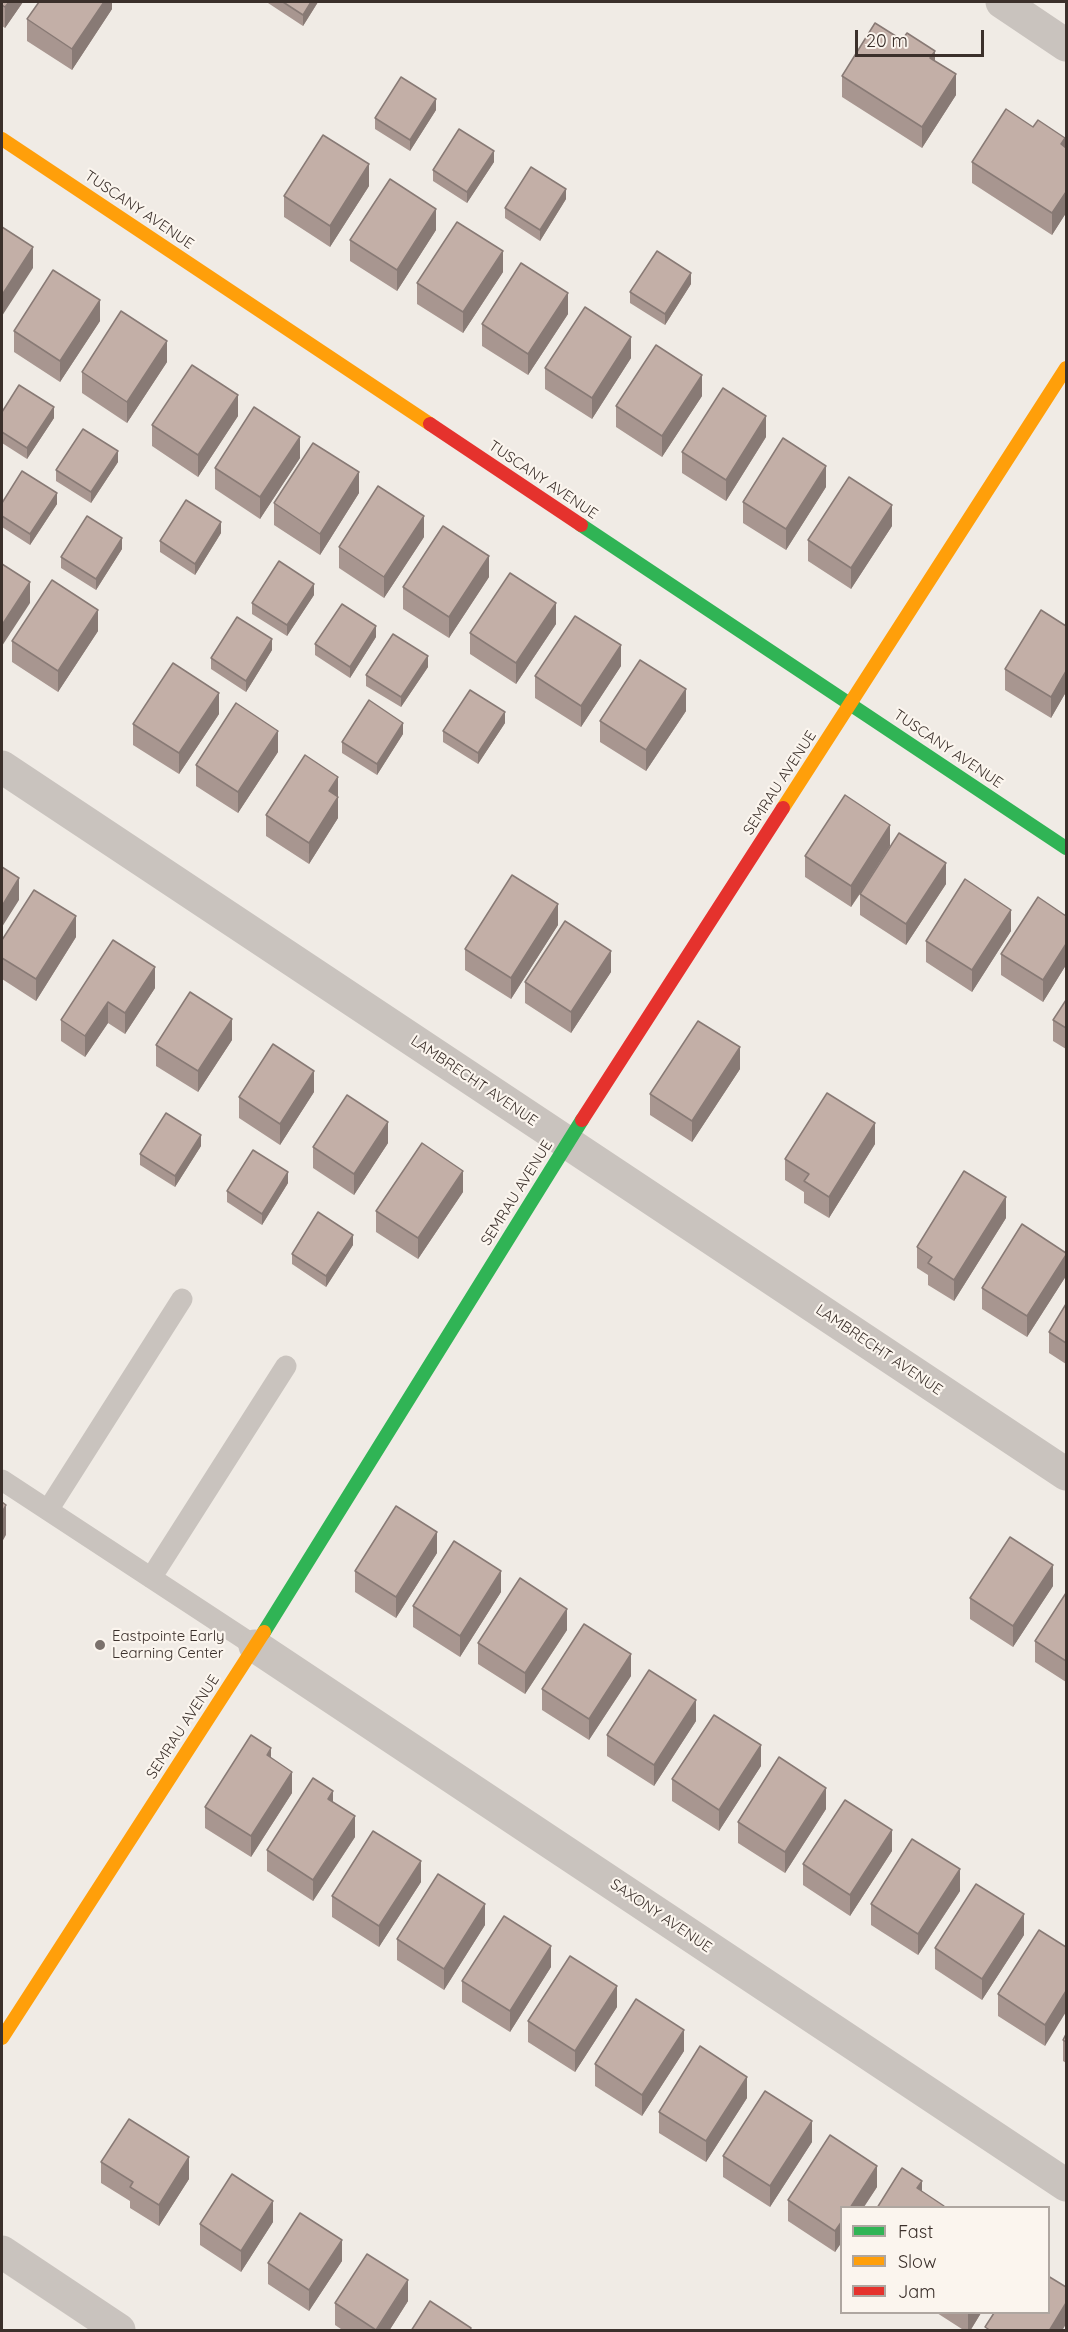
<!DOCTYPE html>
<html>
<head>
<meta charset="utf-8">
<style>
  body { margin:0 }
  #map { position:relative; width:1068px; height:2332px; overflow:hidden; background:#f0ebe5; font-family:Quicksand,sans-serif }
  canvas { display:block }
  .frame { position:absolute; inset:0; border:3px solid #3b302b; pointer-events:none }
  .legend { position:absolute; left:840px; top:2206px; width:210px; height:108px; box-sizing:border-box; background:#fbf5ee; border:2px solid #aea6a0; margin:0; padding:8px 10px; list-style:none; font-size:18px; color:#3b302b }
  .legend li { display:flex; align-items:center; gap:12px; height:30px }
  .legend b { width:30px; border:2px solid #aea6a0 }
  .scale { position:absolute; left:855px; top:30px; width:129px; height:27px; box-sizing:border-box; border:3px solid #3b302b; border-top:0; padding-left:8px; font-size:18px; line-height:21px; white-space:nowrap; color:#3b302b; -webkit-text-stroke:4px #fbf5ee; paint-order:stroke }
</style>
</head>
<body>
<div id="map">
<canvas width="1068" height="2332"></canvas>
<div class="frame"></div>
<ul class="legend">
<li><b style="height:8px;background:#30b455"></b>Fast</li>
<li><b style="height:8px;background:#ff9f0a"></b>Slow</li>
<li><b style="height:8px;background:#e5322d"></b>Jam</li>
</ul>
<div class="scale">20 m</div>
</div>
<script>
const context = document.querySelector('canvas').getContext('2d');
context.lineJoin = 'round';
function trace(path, color, width, dash) {
  context.strokeStyle = color;
  context.lineWidth = width;
  context.lineCap = dash ? 'butt' : 'round';
  context.setLineDash(dash || []);
  context.stroke(path);
}
function fillPath(path, color) {
  context.fillStyle = color;
  context.fill(path, 'evenodd');
}
function drawText(font, color, halo, rows, align = 'center') {
  context.font = font + ' Quicksand,sans-serif';
  context.lineWidth = 4.5;
  context.setLineDash([]);
  context.textBaseline = 'middle';
  context.strokeStyle = halo;
  context.fillStyle = color;
  for (const [text, x, y, turn = 0] of rows) {
    context.save();
    context.translate(x, y);
    context.rotate((+turn || 0) * Math.PI / 180);
    context.textAlign = isNaN(turn) ? turn : align;
    if (halo) context.strokeText(text, 0, 0);
    context.fillText(text, 0, 0);
    context.restore();
  }
}
const lane = new Path2D(`
  M2,1480L255,1646
  M48,1510L182,1299
  M151,1578L286,1366`);
const street = new Path2D(`
  M1002,2L1066,45
  M2,767L1066,1474
  M255,1646L1066,2185
  M2,2252L119,2330`);
const fast = new Path2D(`
  M581,525L1066,848
  M264,1632L582,1120`);
const slow = new Path2D(`
  M2,139L430,424
  M783,808L1066,368
  M2,2038L264,1632`);
const jam = new Path2D(`
  M430,424L581,525
  M582,1120L783,808`);
const wall = new Path2D(`
  M2,2H23L5,28L2,26Z
  M112,2V9L72,70L27,41V19Z
  M268,2H318L303,26L268,3Z
  M842,76L956,95L922,148L842,97Z
  M436,110L410,151L375,129V118Z
  M1065,147L1066,148V213L1052,235L972,183V162Z
  M494,162L467,203L433,181V170Z
  M369,186L330,247L284,217V196Z
  M566,199L540,241L505,218V208Z
  M436,230L397,291L350,261V240Z
  M503,272L463,333L417,304V283Z
  M691,284L665,325L630,303V292Z
  M568,314L528,375L482,346V324Z
  M100,321L60,382L14,352V331Z
  M631,358L592,419L545,389V368Z
  M167,362L127,423L82,393V372Z
  M702,396L662,457L616,427V406Z
  M2,412L54,418L27,459L2,443Z
  M238,416L198,477L152,446V425Z
  M766,437L726,501L682,473V452Z
  M300,458L260,519L215,489V468Z
  M118,462L91,503L56,481V470Z
  M826,487L786,550L743,523V502Z
  M359,493L320,555L274,525V503Z
  M2,503L57,504L30,545L2,527Z
  M892,526L851,589L808,561V540Z
  M221,533L195,575L160,552V541Z
  M424,537L384,598L339,568V547Z
  M122,549L96,590L61,568V557Z
  M489,577L449,638L403,609V587Z
  M314,595L287,636L252,614V603Z
  M556,624L516,684L470,654V633Z
  M1066,626V692L1051,718L1005,690V669Z
  M98,631L58,692L12,662V641Z
  M376,637L350,678L315,655V644Z
  M272,650L246,692L211,669V658Z
  M621,666L581,727L535,698V676Z
  M428,667L401,707L366,686V675Z
  M686,711L646,771L600,742V721Z
  M219,714L179,774L133,745V724Z
  M505,723L478,764L443,742V731Z
  M403,734L377,775L342,753V742Z
  M278,752L238,813L196,786V765Z
  M338,777V818L309,864L266,836V815Z
  M890,846L865,886L946,884L906,945L860,915V894L851,907L805,877V856Z
  M1066,916V965L1043,1002L1001,975V954Z
  M558,925L511,999L465,970V949Z
  M1011,931L972,992L926,962V941Z
  M76,937L36,1001L2,979V940Z
  M113,940L155,988L125,1034L108,1023L85,1057L61,1041V1020Z
  M611,972L571,1033L525,1003V982Z
  M1066,1000V1049L1053,1041V1020Z
  M232,1040L198,1092L156,1066V1045Z
  M740,1069L692,1142L650,1115V1094Z
  M314,1092L280,1145L239,1118V1097Z
  M388,1143L354,1195L313,1168V1147Z
  M875,1144L829,1218L804,1203V1192L785,1180V1159Z
  M201,1146L175,1187L140,1165V1154Z
  M288,1183L262,1225L227,1202V1191Z
  M463,1192L418,1259L376,1232V1211Z
  M1006,1218L954,1301L928,1285V1275L917,1268V1247Z
  M353,1245L326,1287L292,1264V1254Z
  M1066,1253V1276L1027,1337L982,1309V1288Z
  M1066,1304V1364L1049,1353V1332Z
  M437,1553L396,1618L355,1592V1571Z
  M1053,1586L1013,1647L970,1619V1598Z
  M501,1592L460,1657L413,1627V1606Z
  M1066,1593V1682L1035,1662V1641Z
  M567,1630L525,1694L478,1664V1643Z
  M631,1676L589,1740L542,1710V1689Z
  M696,1721L654,1786L607,1756V1735Z
  M761,1766L719,1831L672,1801V1779Z
  M292,1793L251,1857L205,1828V1807Z
  M333,1802L355,1837L313,1901L267,1871V1850Z
  M826,1809L785,1873L738,1843V1822Z
  M892,1851L850,1916L803,1885V1864Z
  M421,1882L379,1947L332,1917V1896Z
  M960,1891L918,1955L871,1925V1904Z
  M485,1925L444,1990L397,1960V1939Z
  M1024,1935L982,2000L935,1969V1948Z
  M1066,1947L1045,2046L998,2016V1994Z
  M551,1967L510,2032L462,2002V1981Z
  M617,2007L575,2072L528,2042V2021Z
  M1066,2034V2063L1063,2061V2040Z
  M684,2051L642,2116L595,2086V2064Z
  M747,2098L706,2162L659,2133V2112Z
  M812,2142L770,2207L723,2177V2156Z
  M101,2162L189,2179L159,2226L130,2208V2201L101,2183Z
  M877,2187L835,2252L788,2221V2200Z
  M273,2222L241,2272L200,2245V2224Z
  M342,2261L309,2311L268,2284V2263Z
  M408,2301L389,2331H344L335,2325V2303Z
  M937,2313H981L970,2331H965Z`);
const shadedWall = new Path2D(`
  M9,2H23L5,28V7Z
  M104,2H112V9L72,70V49Z
  M311,2H318L303,26V15Z
  M935,51V72L930,58Z
  M956,74V95L922,148V127Z
  M436,99V110L410,151V140Z
  M1065,138V159L1061,144Z
  M494,151V162L467,203V192Z
  M369,164V186L330,247V226Z
  M566,189V199L540,241V230Z
  M1066,192V213L1052,235V213Z
  M436,209V230L397,291V270Z
  M33,247V268L2,316V295Z
  M503,251V272L463,333V312Z
  M691,273V284L665,325V314Z
  M568,293V314L528,375V354Z
  M100,300V321L60,382V361Z
  M631,337V358L592,419V398Z
  M167,341V362L127,423V402Z
  M702,375V396L662,457V436Z
  M238,395V416L198,477V455Z
  M54,407V418L27,459V448Z
  M766,416V437L726,501V480Z
  M300,437V458L260,519V497Z
  M118,451V462L91,503V492Z
  M826,466V487L786,550V529Z
  M359,472V493L320,555V534Z
  M57,493V504L30,545V534Z
  M892,505V526L851,589V568Z
  M424,516V537L384,598V577Z
  M221,522V533L195,575V564Z
  M122,538V549L96,590V579Z
  M489,556V577L449,638V617Z
  M30,582V603L2,646V625Z
  M314,584V595L287,636V625Z
  M556,603V624L516,684V663Z
  M98,610V631L58,692V671Z
  M376,626V637L350,678V667Z
  M272,639V650L246,692V681Z
  M621,645V666L581,727V706Z
  M428,656V667L401,707V697Z
  M1066,671V692L1051,718V697Z
  M686,689V711L646,771V750Z
  M219,693V714L179,774V753Z
  M505,712V723L478,764V753Z
  M403,723V734L377,775V764Z
  M278,731V752L238,813V792Z
  M338,777V818L309,864V843L329,791Z
  M890,825V846L851,907V886Z
  M946,863V884L906,945V924Z
  M19,878V900L2,927V906Z
  M558,904V925L511,999V978Z
  M1011,910V931L972,992V970Z
  M76,916V937L36,1001V979Z
  M1066,944V965L1043,1002V980Z
  M611,951V972L571,1033V1012Z
  M155,967V988L125,1034V1013Z
  M108,1002V1023L85,1057V1036Z
  M232,1019V1040L198,1092V1071Z
  M740,1047V1069L692,1142V1121Z
  M314,1071V1092L280,1145V1124Z
  M388,1122V1143L354,1195V1174Z
  M875,1123V1144L829,1218V1197Z
  M201,1135V1146L175,1187V1176Z
  M463,1171V1192L418,1259V1238Z
  M288,1172V1183L262,1225V1214Z
  M1006,1197V1218L954,1301V1280Z
  M353,1235V1245L326,1287V1276Z
  M1066,1255V1276L1027,1337V1316Z
  M6,1505V1535L2,1542V1512Z
  M437,1532V1553L396,1618V1597Z
  M1053,1565V1586L1013,1647V1626Z
  M501,1571V1592L460,1657V1636Z
  M567,1609V1630L525,1694V1673Z
  M631,1654V1676L589,1740V1719Z
  M696,1700V1721L654,1786V1765Z
  M761,1745V1766L719,1831V1810Z
  M271,1748V1769L267,1755Z
  M292,1772V1793L251,1857V1836Z
  M826,1788V1809L785,1873V1852Z
  M333,1791V1812L328,1799Z
  M355,1816V1837L313,1901V1880Z
  M892,1830V1851L850,1916V1895Z
  M421,1861V1882L379,1947V1926Z
  M960,1869V1891L918,1955V1934Z
  M485,1904V1925L444,1990V1969Z
  M1024,1914V1935L982,2000V1979Z
  M551,1946V1967L510,2032V2011Z
  M617,1986V2007L575,2072V2051Z
  M1066,1991V2012L1045,2046V2025Z
  M684,2030V2051L642,2116V2095Z
  M747,2077V2098L706,2162V2141Z
  M812,2121V2142L770,2207V2186Z
  M189,2157V2179L159,2226V2205Z
  M877,2166V2187L863,2208H850Z
  M922,2181V2202L917,2188Z
  M273,2201V2222L241,2272V2251Z
  M842,2221V2242L835,2252V2231Z
  M342,2240V2261L309,2311V2290Z
  M408,2280V2301L389,2331H376Z
  M1066,2303V2324L1062,2331H1049Z
  M968,2313H981L970,2331H968Z`);
const building = new Path2D(`
  M2,2H9L5,7L2,5Z
  M39,2H104L72,49L27,19Z
  M283,2H311L303,15Z
  M875,23L902,40L907,33L935,51L930,58L956,74L922,127L842,76Z
  M401,77L436,99L410,140L375,118Z
  M1006,109L1033,127L1038,120L1065,138L1061,144L1066,148V192L1052,213L972,162Z
  M459,129L494,151L467,192L433,170Z
  M323,135L369,164L330,226L284,196Z
  M531,167L566,189L540,230L505,208Z
  M390,179L436,209L397,270L350,240Z
  M457,222L503,251L463,312L417,283Z
  M2,227L33,247L2,295Z
  M657,251L691,273L665,314L630,292Z
  M521,263L568,293L528,354L482,324Z
  M53,270L100,300L60,361L14,331Z
  M585,307L631,337L592,398L545,368Z
  M121,311L167,341L127,402L82,372Z
  M656,345L702,375L662,436L616,406Z
  M192,365L238,395L198,455L152,425Z
  M19,385L54,407L27,448L2,432V412Z
  M723,388L766,416L726,480L682,452Z
  M254,407L300,437L260,497L215,468Z
  M83,429L118,451L91,492L56,470Z
  M783,438L826,466L786,529L743,502Z
  M313,443L359,472L320,534L274,503Z
  M22,471L57,493L30,534L2,516V503Z
  M849,477L892,505L851,568L808,540Z
  M378,486L424,516L384,577L339,547Z
  M186,500L221,522L195,564L160,541Z
  M87,516L122,538L96,579L61,557Z
  M443,526L489,556L449,617L403,587Z
  M279,561L314,584L287,625L252,603Z
  M2,564L30,582L2,625Z
  M510,573L556,603L516,663L470,633Z
  M52,580L98,610L58,671L12,641Z
  M342,604L376,626L350,667L315,644Z
  M1041,610L1066,626V671L1051,697L1005,669Z
  M575,616L621,645L581,706L535,676Z
  M237,617L272,639L246,681L211,658Z
  M393,634L428,656L401,697L366,675Z
  M640,660L686,689L646,750L600,721Z
  M173,663L219,693L179,753L133,724Z
  M470,690L505,712L478,753L443,731Z
  M369,700L403,723L377,764L342,742Z
  M236,703L278,731L238,792L196,765Z
  M305,755L338,777L329,791L338,797L309,843L266,815Z
  M845,795L890,825L851,886L805,856Z
  M899,833L946,863L906,924L860,894Z
  M2,867L19,878L2,906Z
  M512,875L558,904L511,978L465,949Z
  M965,879L1011,910L972,970L926,941Z
  M34,890L76,916L36,979L2,958V940Z
  M1038,897L1066,916V944L1043,980L1001,954Z
  M565,921L611,951L571,1012L525,982Z
  M113,940L155,967L125,1013L108,1002L85,1036L61,1020Z
  M190,992L232,1019L198,1071L156,1045Z
  M1066,1000V1028L1053,1020Z
  M698,1021L740,1047L692,1121L650,1094Z
  M273,1044L314,1071L280,1124L239,1097Z
  M827,1093L875,1123L829,1197L804,1181L809,1174L785,1159Z
  M347,1095L388,1122L354,1174L313,1147Z
  M166,1113L201,1135L175,1176L140,1154Z
  M422,1143L463,1171L418,1238L376,1211Z
  M253,1150L288,1172L262,1214L227,1191Z
  M964,1171L1006,1197L954,1280L928,1263L932,1257L917,1247Z
  M318,1212L353,1235L326,1276L292,1254Z
  M1022,1224L1066,1253V1255L1027,1316L982,1288Z
  M1066,1304V1343L1049,1332Z
  M2,1502L6,1505L2,1512Z
  M396,1506L437,1532L396,1597L355,1571Z
  M1010,1537L1053,1565L1013,1626L970,1598Z
  M454,1541L501,1571L460,1636L413,1606Z
  M520,1578L567,1609L525,1673L478,1643Z
  M1066,1593V1661L1035,1641Z
  M584,1624L631,1654L589,1719L542,1689Z
  M649,1670L696,1700L654,1765L607,1735Z
  M714,1715L761,1745L719,1810L672,1779Z
  M251,1735L271,1748L267,1755L292,1772L251,1836L205,1807Z
  M779,1757L826,1788L785,1852L738,1822Z
  M313,1778L333,1791L328,1799L355,1816L313,1880L267,1850Z
  M845,1800L892,1830L850,1895L803,1864Z
  M373,1831L421,1861L379,1926L332,1896Z
  M912,1839L960,1869L918,1934L871,1904Z
  M438,1874L485,1904L444,1969L397,1939Z
  M976,1884L1024,1914L982,1979L935,1948Z
  M504,1916L551,1946L510,2011L462,1981Z
  M1039,1930L1066,1947V1991L1045,2025L998,1994Z
  M570,1956L617,1986L575,2051L528,2021Z
  M636,1999L684,2030L642,2095L595,2064Z
  M1066,2034V2042L1063,2040Z
  M700,2046L747,2077L706,2141L659,2112Z
  M765,2091L812,2121L770,2186L723,2156Z
  M129,2119L189,2157L159,2205L130,2187L133,2182L101,2162Z
  M830,2135L877,2166L850,2208H842V2221L835,2231L788,2200Z
  M902,2168L922,2181L917,2188L944,2206L943,2208H877Z
  M232,2174L273,2201L241,2251L200,2224Z
  M300,2213L342,2240L309,2290L268,2263Z
  M367,2254L408,2280L376,2330L335,2303Z
  M1048,2276L1066,2287V2303L1049,2331H991L985,2327L994,2313H1048Z
  M430,2301L471,2328L470,2331H411Z`);
const markers = [
  [100,1645,6,"#7a716c"]
];
const streetNames = [
  ["TUSCANY AVENUE",139,210,34],
  ["TUSCANY AVENUE",543,480,34],
  ["TUSCANY AVENUE",948,749,34],
  ["SEMRAU AVENUE",780,783,-57],
  ["LAMBRECHT AVENUE",474,1081,34],
  ["SEMRAU AVENUE",517,1193,-58],
  ["LAMBRECHT AVENUE",879,1350,34],
  ["SEMRAU AVENUE",183,1727,-57],
  ["SAXONY AVENUE",661,1916,34]
];
const poiNames = [
  ["Eastpointe Early",112,1636],
  ["Learning Center",112,1653]
];
trace(lane, '#c9c3be', 21);
trace(street, '#c9c3be', 33);
trace(fast, '#30b455', 14);
trace(slow, '#ff9f0a', 14);
trace(jam, '#e5322d', 14);
fillPath(wall, '#a89690');
fillPath(shadedWall, '#887a75');
fillPath(building, '#c3afa7');
trace(building, '#887a75', 1.5);
for (const [x, y, r, color] of markers) {
  const dot = new Path2D();
  dot.arc(x, y, r, 0, 2 * Math.PI);
  context.fillStyle = color;
  context.fill(dot);
  trace(dot, '#fbf5ee', 2);
}
drawText('15px', '#3b302b', '#fbf5ee', streetNames);
drawText('15px', '#3b302b', '#fbf5ee', poiNames, 'left');
</script>
</body>
</html>
